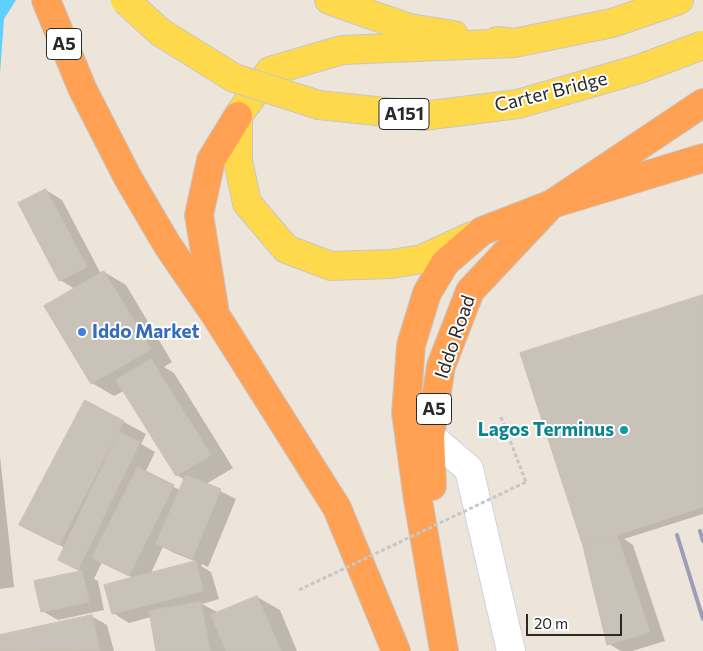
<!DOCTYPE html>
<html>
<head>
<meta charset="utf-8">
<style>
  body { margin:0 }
  #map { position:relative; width:703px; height:651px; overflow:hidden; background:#ede5d9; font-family:Commissioner,sans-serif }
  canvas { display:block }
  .scale { position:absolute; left:526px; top:614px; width:96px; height:22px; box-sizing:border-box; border:2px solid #292929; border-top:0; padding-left:6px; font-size:15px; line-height:18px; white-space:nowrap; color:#292929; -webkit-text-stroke:4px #fff; paint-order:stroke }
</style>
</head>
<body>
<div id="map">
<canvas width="703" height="651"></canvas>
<div class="scale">20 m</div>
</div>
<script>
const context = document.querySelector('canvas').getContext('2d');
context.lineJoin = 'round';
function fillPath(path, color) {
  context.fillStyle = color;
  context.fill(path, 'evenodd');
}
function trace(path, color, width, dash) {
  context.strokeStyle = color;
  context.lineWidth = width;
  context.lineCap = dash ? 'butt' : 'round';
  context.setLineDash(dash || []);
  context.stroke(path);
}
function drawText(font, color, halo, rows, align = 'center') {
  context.font = font + ' Commissioner,sans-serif';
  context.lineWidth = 4;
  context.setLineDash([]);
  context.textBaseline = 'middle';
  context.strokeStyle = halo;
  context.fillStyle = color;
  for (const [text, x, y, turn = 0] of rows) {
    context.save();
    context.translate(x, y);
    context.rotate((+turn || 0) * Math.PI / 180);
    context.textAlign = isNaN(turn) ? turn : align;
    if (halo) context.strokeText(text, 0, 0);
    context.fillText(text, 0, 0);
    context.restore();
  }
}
const water = new Path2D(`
  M0,0H16L4,19L0,73Z`);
const shadow = new Path2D(`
  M46,190L62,200L101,274L104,272L126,285L172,362L164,367L174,373L233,468L206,484L236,499L208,567L202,564L201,566L211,572L219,599L202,604L219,613L257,597L280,610L297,651H157L151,617L129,623L113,613L135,579L102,562L94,579L98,581L104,610L58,620L42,611L82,572L59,560L65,548L20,524L85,401L146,434L141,444L155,452L145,473L180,490L185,480L177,475L124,391L114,396L92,383L46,306L75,289L60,280ZM163,547L174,553L197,562L150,575Z
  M703,296V514L624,539L633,545L665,641L632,651H621L609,644L586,547L584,545Z
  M0,456L14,587L0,589Z
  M91,616L107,625L114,651H0V636Z`);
const building = new Path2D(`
  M46,189L87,267L59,281L18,203Z
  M104,271L151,349L91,384L44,306Z
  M703,295V507L583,546L520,353Z
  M151,359L211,455L176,476L116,380Z
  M85,400L124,421L59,545L19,525Z
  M119,432L140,442L78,570L58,560Z
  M138,467L174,485L129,576L92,558Z
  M186,475L221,489L192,559L156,544Z
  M617,535L650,632L607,645L583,546Z
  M196,561L203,591L112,614L104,585Z
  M82,571L89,602L41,612L34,581Z
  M257,596L281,651H226L211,615Z
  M201,602L210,651H156L149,611Z
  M92,615L100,650L0,651V635Z`);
const path = new Path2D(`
  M501,417L526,482`);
const minor = new Path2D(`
  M430,436L469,469L511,651`);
const major = new Path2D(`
  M329,0L409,28L454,35
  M497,41L514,43L612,23L679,0
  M472,236L422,259L391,264L331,266L286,249L247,203L238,161V116L270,71L342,50L514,43`);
const highway = new Path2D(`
  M46,0L82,88L128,178L168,246L216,316L337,508L396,651
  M214,307L199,215L211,160L238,116
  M432,486L430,436L441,366L470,291L552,204L703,103
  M444,651L418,500L406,413L411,345L427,293L445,263L482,231L552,204L703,158`);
const rail = new Path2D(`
  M700,531L703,541
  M677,535L703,619`);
const pathBridge = new Path2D(`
  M299,590L526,482`);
const majorBridge = new Path2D(`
  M125,0L160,32L234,78L319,105L423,116L518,104L639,69L703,45`);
const markers = [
  [82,332,5,"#3f7fe0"],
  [624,430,5,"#0f9aa8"]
];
const shields = [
  [64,44,35],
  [404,114,50],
  [434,409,35]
];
const shieldNames = [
  ["A5",64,44],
  ["A151",404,114],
  ["A5",434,409]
];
const streetNames = [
  ["Carter Bridge",551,92,-14],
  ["Iddo Road",455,337,-71]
];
const shopNames = [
  ["Iddo Market",92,332]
];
const cultureNames = [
  ["Lagos Terminus",614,430]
];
fillPath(water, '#5fcffc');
fillPath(shadow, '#0003');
fillPath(building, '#c8c2b9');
trace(building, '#c8c1b2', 1);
trace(minor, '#ced1e4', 30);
trace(major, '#c7c7c7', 30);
trace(highway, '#c7c7c7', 30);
trace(path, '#c7c7c7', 3, [4, 2.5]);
trace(minor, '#fff', 28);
trace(major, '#ffd94c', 28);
trace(highway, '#ffa052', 28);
trace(rail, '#9b9eb6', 4);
trace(majorBridge, '#c7c7c7', 30, []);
trace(pathBridge, '#c7c7c7', 3, [4, 2.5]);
trace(majorBridge, '#ffd94c', 28);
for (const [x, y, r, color] of markers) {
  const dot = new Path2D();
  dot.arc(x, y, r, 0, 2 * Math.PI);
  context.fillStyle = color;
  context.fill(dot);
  trace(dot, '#fff', 2);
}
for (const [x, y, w] of shields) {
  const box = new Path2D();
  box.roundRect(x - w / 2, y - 15.5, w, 31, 4);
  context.fillStyle = '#fff';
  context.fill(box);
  trace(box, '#292929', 1);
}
drawText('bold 18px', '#292929', null, shieldNames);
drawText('19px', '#292929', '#fff', streetNames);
drawText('bold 19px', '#366cbe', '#fff', shopNames, 'left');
drawText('bold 19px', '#0d838f', '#fff', cultureNames, 'right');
</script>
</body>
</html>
